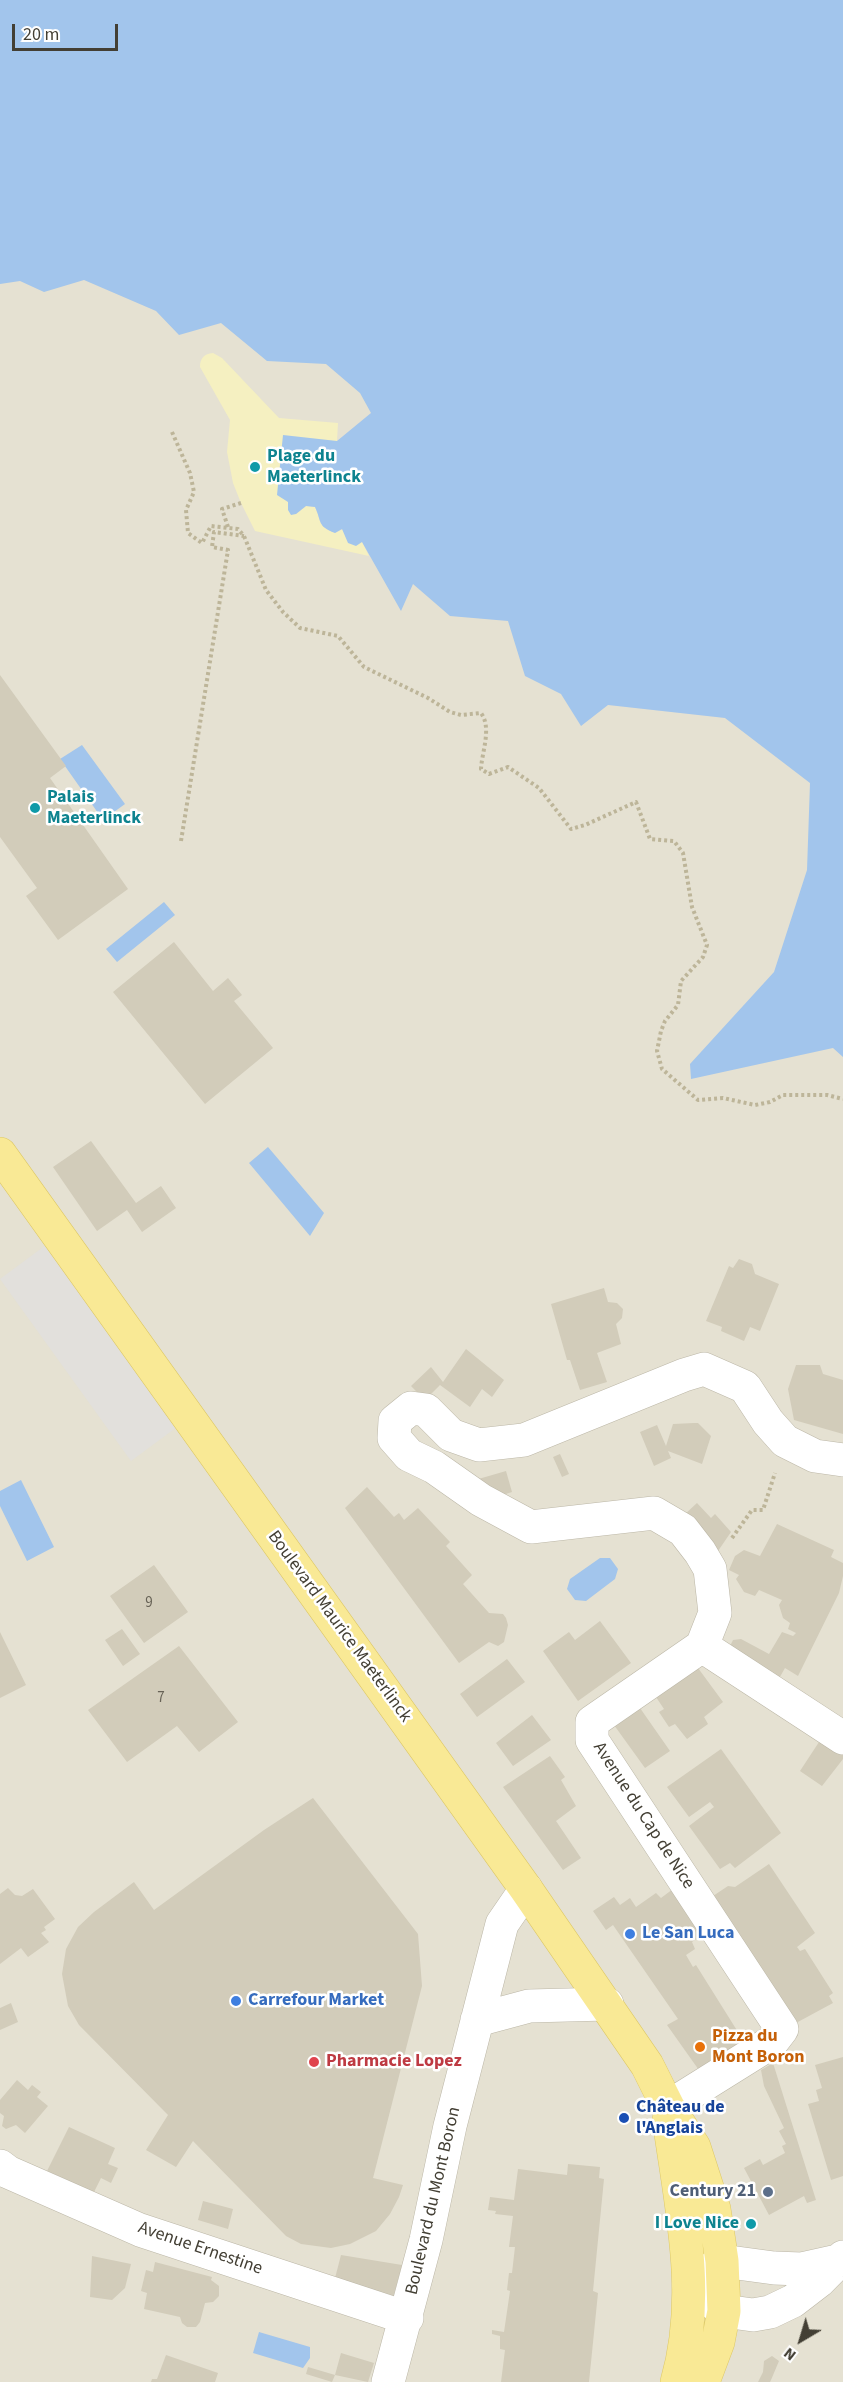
<!DOCTYPE html>
<html>
<head>
<meta charset="utf-8">
<style>
  body { margin:0 }
  #map { position:relative; width:843px; height:2382px; overflow:hidden; background:#f1efe4; font-family:"Source Sans 3",sans-serif }
  canvas { display:block }
  .north { position:absolute; left:771px; top:2310px; width:60px; height:60px; -webkit-text-stroke:4px #fff; paint-order:stroke; rotate:218deg; font-size:16px; font-weight:700; line-height:24px; text-align:center; color:#433f34 }
  .north::after { content:''; display:block; margin:auto; width:21px; height:27px; background:#433f34; clip-path:polygon(50% 0,100% 100%,50% 72%,0 100%) }
  .scale { position:absolute; left:12px; top:24px; width:106px; height:27px; box-sizing:border-box; border:3px solid #433f34; border-top:0; padding-left:8px; font-size:18px; line-height:21px; white-space:nowrap; color:#433f34; -webkit-text-stroke:4px #fff; paint-order:stroke }
</style>
</head>
<body>
<div id="map">
<canvas width="843" height="2382"></canvas>
<div class="north">N</div>
<div class="scale">20 m</div>
</div>
<script>
const context = document.querySelector('canvas').getContext('2d');
context.lineJoin = 'round';
function fillPath(path, color) {
  context.fillStyle = color;
  context.fill(path, 'evenodd');
}
function trace(path, color, width, dash) {
  context.strokeStyle = color;
  context.lineWidth = width;
  context.lineCap = dash ? 'butt' : 'round';
  context.setLineDash(dash || []);
  context.stroke(path);
}
function drawText(font, color, halo, rows, align = 'center') {
  context.font = font + ' "Source Sans 3",sans-serif';
  context.lineWidth = 5;
  context.setLineDash([]);
  context.textBaseline = 'middle';
  context.strokeStyle = halo;
  context.fillStyle = color;
  for (const [text, x, y, turn = 0] of rows) {
    context.save();
    context.translate(x, y);
    context.rotate((+turn || 0) * Math.PI / 180);
    context.textAlign = isNaN(turn) ? turn : align;
    if (halo) context.strokeText(text, 0, 0);
    context.fillText(text, 0, 0);
    context.restore();
  }
}
const residential = new Path2D(`
  M0,0L843,59V2382H0Z`);
const sand = new Path2D(`
  M213,353L222,358L279,418L338,423L337,441L289,502L296,514L306,506L315,507C322,522 317,526 335,533L343,529L362,542L369,556L255,531L241,503L233,483L227,452L230,420L200,367C200,358 204,354 213,353Z`);
const parking = new Path2D(`
  M46,1245L177,1427L131,1461L0,1279Z`);
const water = new Path2D(`
  M0,0H843V1057L833,1048L691,1079L690,1064L774,972L807,870L810,783L725,718L608,705L581,726L561,694L525,676L508,621L450,616L413,584L401,611L362,542L356,546L348,543L342,529L335,533C317,526 322,522 315,507L306,506L296,514L291,515L288,510V502L277,495L283,435L337,441L371,413L360,393L326,364L267,361L221,323L179,335L156,311L84,280L44,292L20,281L0,284Z
  M82,745L125,804L103,820L60,759Z
  M164,902L175,915L117,962L106,949Z
  M268,1147L324,1213L310,1236L249,1163Z
  M21,1480L54,1547L27,1561L0,1506V1491Z
  M600,1558H610L618,1569L615,1579L586,1601L575,1600L567,1589L570,1579Z
  M259,2332L310,2347V2358L303,2368L253,2353Z`);
const building = new Path2D(`
  M0,675L66,766L50,778L128,889L58,940L26,896L37,888L0,837Z
  M174,942L213,991L228,978L242,995L234,1001L273,1048L205,1104L113,992Z
  M91,1141L136,1203L161,1186L176,1208L142,1232L127,1210L97,1231L53,1167Z
  M739,1259L752,1264L755,1274L779,1284L760,1331L750,1327L744,1341L721,1331L722,1327L706,1321L729,1266L733,1268Z
  M604,1288L608,1302L617,1303L623,1309L622,1318L616,1324L621,1344L597,1353L607,1382L580,1390L570,1360H567L551,1304Z
  M466,1349L504,1380L492,1397L482,1389L470,1407L440,1385L425,1400L411,1386L431,1367L443,1382Z
  M796,1365H820L823,1374L843,1380V1434L794,1420L788,1389Z
  M694,1423H698L711,1436L702,1464L668,1451L671,1458L654,1466L640,1432L657,1425L666,1446L673,1424Z
  M560,1454L569,1474L562,1477L553,1457Z
  M506,1471L512,1492L487,1500L475,1480Z
  M367,1487L394,1517L399,1513L404,1520L418,1508L450,1542L446,1546L472,1575L463,1584L489,1613L503,1614L506,1618L508,1625L504,1642L498,1646L489,1642L459,1663L345,1508Z
  M697,1503L711,1518L715,1514L731,1532L718,1551L684,1515Z
  M777,1524L834,1550L831,1557L843,1563V1576L839,1593L798,1676L785,1668L777,1682L728,1650L733,1640L741,1639L769,1654L782,1632L793,1636L796,1633L788,1629L790,1623L783,1618L779,1605L782,1600L759,1590L755,1596L744,1592L736,1579L739,1575L729,1570L735,1556L744,1550L760,1556Z
  M154,1565L188,1612L144,1643L110,1596Z
  M600,1621L631,1663L578,1701L543,1651L569,1632L575,1640Z
  M122,1629L140,1654L123,1666L105,1640Z
  M0,1632L26,1685L0,1698Z
  M179,1646L238,1722L199,1752L177,1726L127,1762L88,1710Z
  M507,1659L525,1682L477,1717L460,1694Z
  M698,1668L723,1702L704,1717L708,1724L687,1739L675,1724L669,1727L659,1712L664,1709L656,1697Z
  M640,1708L670,1751L645,1768L614,1725Z
  M532,1715L551,1740L513,1766L496,1743Z
  M821,1739L843,1753V1759L822,1786L800,1771Z
  M721,1749L781,1833L735,1868L730,1863L720,1869L689,1826L714,1807L710,1802L689,1817L667,1787Z
  M550,1756L565,1777L561,1780L576,1806L556,1821L581,1858L563,1870L503,1787Z
  M313,1798L418,1934L422,1986L373,2178L403,2185L399,2197L390,2214L376,2231L350,2244L331,2248L301,2244L286,2236L193,2141L176,2167L146,2150L168,2115L79,2025L68,2006L62,1974L66,1949L78,1927L94,1912L134,1882L154,1910L264,1830Z
  M769,1864L815,1933L797,1947L800,1951L805,1949L833,1993L829,1996L833,2003L796,2023L713,1896L728,1886L735,1887Z
  M8,1888L15,1895L22,1896L33,1889L55,1919L44,1927L46,1930L41,1933L49,1942L28,1957L21,1948L0,1964V1894Z
  M673,1889L704,1933L692,1942L695,1949L686,1955L693,1967L696,1965L748,2048L701,2073L667,2025L678,2019L613,1925L606,1930L593,1911L614,1897L620,1905L630,1898L636,1907L656,1893L661,1898Z
  M11,2003L18,2022L0,2030V2008Z
  M843,2057V2176L831,2180L808,2104L819,2101L816,2090L822,2088L815,2065Z
  M773,2063L816,2200L807,2203L804,2196L769,2215L744,2168L760,2159L763,2165L785,2153L782,2146L786,2144L779,2131L784,2128L764,2086L761,2070Z
  M17,2080L28,2090L32,2085L41,2092L37,2097L48,2106L25,2133L16,2125L6,2129L2,2126L4,2116L0,2113V2100Z
  M69,2127L115,2148L108,2164L118,2168L111,2183L101,2178L94,2192L47,2171Z
  M568,2164L600,2167L599,2178L604,2179L593,2291L598,2293L589,2382H501L505,2350L500,2349V2336L492,2334V2330L504,2332L510,2291L507,2290L509,2273H512L515,2247H509L513,2216L495,2214L496,2211L488,2210L490,2197L514,2200L518,2169L567,2175Z
  M203,2201L233,2209L228,2229L198,2220Z
  M341,2255L402,2265L392,2301L333,2286Z
  M92,2256L131,2264L125,2288L112,2300L90,2297Z
  M155,2262L212,2277L211,2280L219,2286V2296L213,2302L205,2303L200,2322L196,2327H187L182,2323L180,2317L144,2309L147,2293L141,2291L146,2270L153,2272Z
  M341,2353L374,2363L368,2382L335,2375Z
  M166,2355L218,2373L215,2382H151L152,2379H157Z
  M772,2356L779,2361L771,2380L770,2382H758L763,2372L764,2361Z
  M308,2367L335,2375L332,2382L306,2374Z`);
const path = new Path2D(`
  M172,432L190,473L194,492L186,510L188,533L202,543L211,526L238,529L244,536L266,590L283,612L300,628L338,636L364,667L428,698L450,712L461,715L481,713C492,728 482,751 481,769L489,774L508,767L539,788L571,829L585,825L636,802L650,839L674,841L683,853L692,907L707,945L703,957L681,981L678,1005L665,1021L661,1031L657,1051L662,1069L698,1100L723,1098L755,1105L770,1102L783,1095H827L843,1099
  M228,527L222,509L241,503
  M181,841L228,550L212,547L214,532L244,536
  M732,1538L752,1510H763L775,1473`);
const minor = new Path2D(`
  M702,1646L843,1738
  M477,2020L529,2006L607,2004
  M668,2107L772,2042L782,2029L592,1740V1722L702,1646L715,1613L710,1569L700,1552L683,1530L654,1513L531,1527L481,1500L434,1467L409,1455L394,1438L395,1421L411,1408L426,1410L451,1435L479,1445L524,1440L684,1375L704,1369L745,1387L768,1422L785,1441L815,1456L843,1460
  M0,2166L8,2172L140,2230L407,2318
  M837,2261L801,2269L774,2268L722,2261L689,2285L724,2311L753,2315L770,2312L793,2301L819,2281L843,2257
  M388,2382L426,2240L450,2126L502,1924L526,1889`);
const major = new Path2D(`
  M0,1154L526,1889L647,2065L668,2107L694,2147L714,2209L722,2261L724,2311L718,2342L703,2382
  M669,2120C681,2207 702,2296 677,2382`);
const markers = [
  [255,467,6,"#0f9aa8"],
  [35,808,6,"#0f9aa8"],
  [630,1934,6,"#3f7fe0"],
  [236,2001,6,"#3f7fe0"],
  [700,2047,6,"#e8710a"],
  [314,2062,6,"#e0444e"],
  [624,2118,6,"#1a4fb4"],
  [768,2192,6,"#5c6f8a"],
  [751,2224,6,"#0f9aa8"]
];
const numberNames = [
  ["9",149,1604],
  ["7",161,1699]
];
const cultureNames = [
  ["Plage du",267,457],
  ["Maeterlinck",267,478],
  ["Palais",47,798],
  ["Maeterlinck",47,819],
  ["I Love Nice",739,2224,"right"]
];
const streetNames = [
  ["Boulevard Maurice Maeterlinck",339,1627,54],
  ["Avenue du Cap de Nice",643,1816,57],
  ["Boulevard du Mont Boron",434,2201,-77],
  ["Avenue Ernestine",200,2249,19]
];
const shopNames = [
  ["Le San Luca",642,1934],
  ["Carrefour Market",248,2001]
];
const foodNames = [
  ["Pizza du",712,2037],
  ["Mont Boron",712,2058]
];
const healthNames = [
  ["Pharmacie Lopez",326,2062]
];
const transitNames = [
  ["Château de",636,2108],
  ["l'Anglais",636,2129]
];
const serviceNames = [
  ["Century 21",756,2192]
];
fillPath(residential, '#e5e1d2');
fillPath(sand, '#f5f0c1');
fillPath(parking, '#e2e0dc');
fillPath(water, '#a2c5ec');
fillPath(building, '#d2ccba');
trace(minor, '#bcb7a7', 34);
trace(major, '#ddc866', 34);
trace(path, '#bdb599', 4, [3, 3]);
trace(minor, '#fff', 33);
trace(major, '#f9e995', 33);
for (const [x, y, r, color] of markers) {
  const dot = new Path2D();
  dot.arc(x, y, r, 0, 2 * Math.PI);
  context.fillStyle = color;
  context.fill(dot);
  trace(dot, '#fff', 2);
}
drawText('15px', '#676256', null, numberNames);
drawText('bold 18px', '#0d838f', '#fff', cultureNames, 'left');
drawText('18px', '#433f34', '#fff', streetNames);
drawText('bold 18px', '#366cbe', '#fff', shopNames, 'left');
drawText('bold 18px', '#c56008', '#fff', foodNames, 'left');
drawText('bold 18px', '#be3a42', '#fff', healthNames, 'left');
drawText('bold 18px', '#164399', '#fff', transitNames, 'left');
drawText('bold 18px', '#4e5e75', '#fff', serviceNames, 'right');
</script>
</body>
</html>
